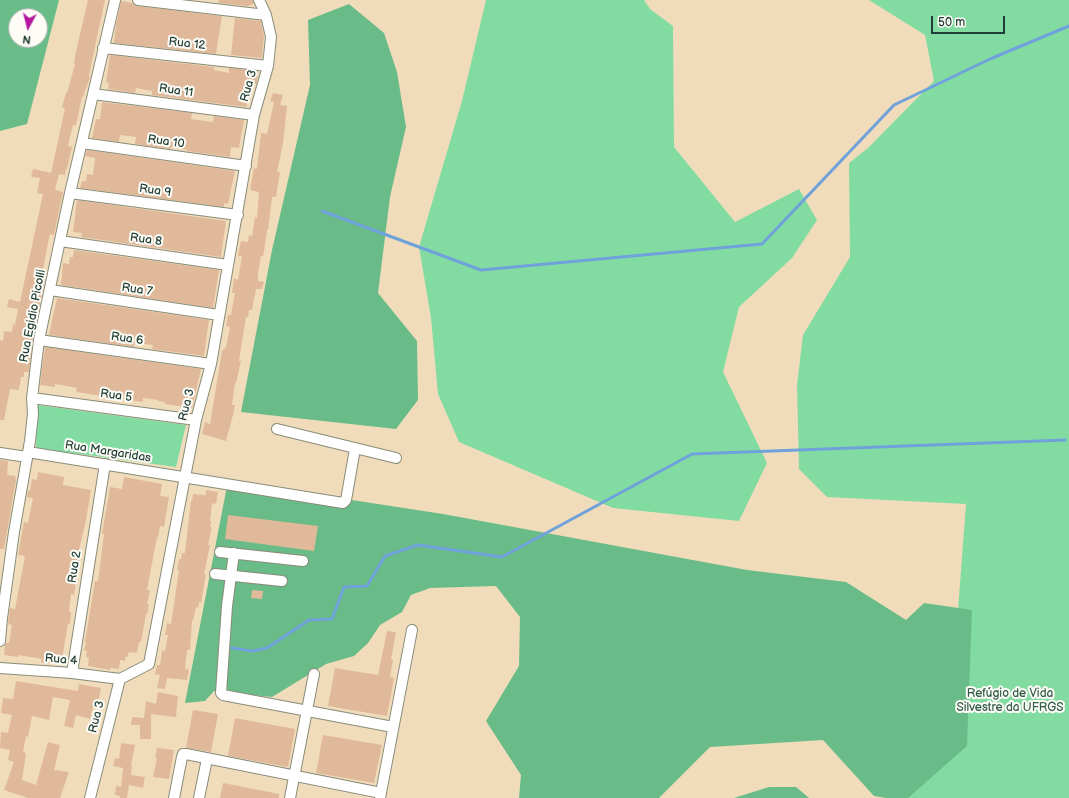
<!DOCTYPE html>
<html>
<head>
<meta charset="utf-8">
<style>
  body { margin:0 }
  #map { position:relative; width:1069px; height:798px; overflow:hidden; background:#f0dcbb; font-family:"Balsamiq Sans",sans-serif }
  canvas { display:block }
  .north { position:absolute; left:8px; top:8px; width:40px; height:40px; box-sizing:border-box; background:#fdfcf7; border:1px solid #a4b0a9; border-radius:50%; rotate:187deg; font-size:11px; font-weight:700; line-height:16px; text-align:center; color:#1f3d34 }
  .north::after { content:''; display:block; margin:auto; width:14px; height:18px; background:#b5179e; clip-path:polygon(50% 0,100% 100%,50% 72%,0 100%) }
  .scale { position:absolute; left:931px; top:16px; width:74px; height:18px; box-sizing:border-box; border:2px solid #1f3d34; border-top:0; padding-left:5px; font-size:12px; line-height:14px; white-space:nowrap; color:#1f3d34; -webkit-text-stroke:3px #fdfcf7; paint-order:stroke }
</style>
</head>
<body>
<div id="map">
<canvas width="1069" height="798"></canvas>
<div class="north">N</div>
<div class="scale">50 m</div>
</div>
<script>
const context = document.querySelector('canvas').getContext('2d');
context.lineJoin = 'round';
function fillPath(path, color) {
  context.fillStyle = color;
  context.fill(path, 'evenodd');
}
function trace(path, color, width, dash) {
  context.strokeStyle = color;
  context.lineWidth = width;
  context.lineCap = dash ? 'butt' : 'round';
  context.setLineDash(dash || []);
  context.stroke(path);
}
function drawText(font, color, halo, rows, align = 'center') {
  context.font = font + ' "Balsamiq Sans",sans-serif';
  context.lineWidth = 4;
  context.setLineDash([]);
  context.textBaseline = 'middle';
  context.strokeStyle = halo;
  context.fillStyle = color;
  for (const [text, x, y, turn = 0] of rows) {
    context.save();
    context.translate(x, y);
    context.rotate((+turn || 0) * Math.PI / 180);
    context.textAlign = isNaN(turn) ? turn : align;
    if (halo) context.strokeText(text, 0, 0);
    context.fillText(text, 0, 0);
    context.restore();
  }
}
const green = new Path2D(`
  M486,0H644L650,9L673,26L674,147L735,222L799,189L817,220L792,258L739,307L723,372L767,463L739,521L613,508L459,442L438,394L431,318L419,247L462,101Z
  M869,0H1069V798H886L947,757L966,504L827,497L799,469L797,385L803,335L850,257L849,163L868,148L934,81L925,35Z
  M37,405L186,425L176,467L36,448Z`);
const forest = new Path2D(`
  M0,0H59L27,124L0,131ZM16,16H40V40H16Z
  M349,4L384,33L397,72L406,127L390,197L378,293L417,341L418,400L396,429L241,412L272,250L310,85L308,20Z
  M228,481L443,514L747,570L846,582L906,620L924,603L972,610L967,746L908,798H886L874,796L823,740L710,747L659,798H519L521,775L486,721L519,666L520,617L496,586L430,588L411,595L402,612L380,625L368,643L354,656L326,664L272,697L214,691L205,701L185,703Z
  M769,787H796L809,798H734Z`);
const stream = new Path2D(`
  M322,211L481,270L762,244L894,105L990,59L1069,26
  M232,648L252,651L267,648L309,620L332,619L344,587L367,586L385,556L418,545L502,557L692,454L1065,440`);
const building = new Path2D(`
  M88,0H105L89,75L90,77L83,97H82L76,125H73L68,146L72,147L67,169H66L65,175L59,174L55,190L63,192L54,235L50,234L47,248L43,270H47L38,311L31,335L33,336L29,372H24V377H21L19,390L10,389L4,420H0V340L3,341L4,331L12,332L13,324L15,325L18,309L7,307L9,299L20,302L43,194L37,193L40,178L31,177L33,169L51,173L65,108L62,107L66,93H67L69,86L75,64H74L75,56Z
  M219,0H253L254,4L247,6L218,3Z
  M121,1L132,3L137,6L222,16L216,54L114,43L116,25Z
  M235,18L261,21L264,37L262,58L231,55Z
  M110,55L214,67V70L229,73V68L258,71L257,82L256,84H252L250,94L248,95L247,106H246V107L152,95V91L136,88L135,93L108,89L109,83L106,82Z
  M273,93L283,95L280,105L287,106L283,143L277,172H280L276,197H272L268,230H267L264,252L263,256H261L258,274V281L264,282L262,289H256L252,310H249L248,317H246L239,361H241L236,383H235L232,405H235L233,415L226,441L202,434L205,422L210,424L222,351L226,347L230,327L226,326L228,315H231L235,293H232L234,278L238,280L242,256H238L241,241L248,242L249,235L252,236L255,217L257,218L259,192L250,190L254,168L257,169L261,133L267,134L274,102L270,101Z
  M102,102L192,113L191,119L213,122L214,116L244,120L239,148L231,147L230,157L187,151V150L171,147L170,149L135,144L136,137L120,135L119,142L92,138L96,119H100Z
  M87,150L235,171L228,204L224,203V207L80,188L82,181H86L87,174L93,175L95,158L85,156Z
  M77,200L226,221L221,257L81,237L82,233L73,232Z
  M74,250L219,270L213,308L61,285L63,263L69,264L70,257H73Z
  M57,298L209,320L204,356L152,349L153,345L134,343V347L49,335Z
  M45,347L201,369L192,408L165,404V402L158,401V400L143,398V402L76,392L77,388L55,384V387L40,385Z
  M0,460L8,461L7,475L15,476L16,480L4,549H0Z
  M38,472L64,477L63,485L91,490L86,520L77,559L80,560L74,595L71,594L69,612H71L70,624H68L62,659L60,658L59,664L55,663V664L41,662L42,659L19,655L18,657L4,655L5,645L6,643H9L12,625L8,624L10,608L15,609L25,556L18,555L24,522L28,523L33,498L27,497L28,491H30L32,479L37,480Z
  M124,477L162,484L160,496L169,497L164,527L160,526L158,537H157L147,590H150L147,604L149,605L147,614H146L141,642H139L137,653L129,652L127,657H125V661L120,660L119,669L110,668V670L88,666L89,657H86L87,651L84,650L86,643L85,642L95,581H98L104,534H102L110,487L122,489Z
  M206,490L218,492L216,504L212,503L210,521H211L210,527H212L208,545H210L204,574H206L201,603L199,602L198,608L196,607L193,621L192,620L190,650H187L185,669L189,670L187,680L167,678L165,689L157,688L160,675L155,674L157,665H160L162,650L165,651L168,635H165L167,623L171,624L179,570H177L179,559H181L182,553H185L191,500L192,501L193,494L206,495Z
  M228,515L318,526L314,551L225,539Z
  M252,590L263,591L262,599L251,598Z
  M387,631L396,632L391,660H393L390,677L394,678L387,716L328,706L335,668L378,675Z
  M16,681L78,691L79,684L101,688L97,707L93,706L90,719L76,715L73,728L64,726L70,700L53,697L49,720L32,716L28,737L26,736L23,752L26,753L22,780L36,785L48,742L60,745L54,770L69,772L60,798H28L4,790L14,762L8,760L10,750L0,748L1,732L8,733L12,715L1,713L3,698L13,699Z
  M158,692L178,696L176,717L151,714V739H140V725H131L132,717L144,718L146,701L156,704Z
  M193,710L218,714L211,752L186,748Z
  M235,718L295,729L288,767L228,756Z
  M323,735L382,745L374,783L316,773Z
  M121,743L135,745L131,765H132L131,775L145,777L143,788L129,785L127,798H120V796L115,795L116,786L121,787L123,768L113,766L115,758L119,759Z
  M157,748L174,750L169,779L153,777L157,758H155Z
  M223,783L279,794V798H220Z`);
const street = new Path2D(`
  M138,0L266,15
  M103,48L268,66
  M93,94L254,115
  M82,143L246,166
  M70,193L238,215
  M60,241L228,265
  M50,290L219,315
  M39,340L211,364
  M32,398L196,420
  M277,429L396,458
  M28,452L343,503L346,500L355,449
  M0,453L27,457
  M220,552L303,561
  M234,553L227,606L221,693L223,695L393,727
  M215,574L282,581
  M0,641L2,618L14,532L30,441L33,414L32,398L39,340L70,193L115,0
  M0,668L72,673L120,679
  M72,673L105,464
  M90,798L120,679L149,664L196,420L211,364L254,115L268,66L271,37L266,15L259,0
  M174,798L182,757L183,754H186L381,793
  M199,798L207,759
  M290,798L314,674
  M380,798L412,630`);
const streetNames = [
  ["Rua 12",187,44,6],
  ["Rua 3",249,86,-74],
  ["Rua 11",176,91,8],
  ["Rua 10",166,142,8],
  ["Rua 9",155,191,8],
  ["Rua 8",146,240,8],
  ["Rua 7",137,290,8],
  ["Rua Egidio Picolli",33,316,-79],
  ["Rua 6",127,339,8],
  ["Rua 5",116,396,8],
  ["Rua 3",187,405,-76],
  ["Rua Margaridas",108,452,9],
  ["Rua 2",75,567,-81],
  ["Rua 4",61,660,5],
  ["Rua 3",97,717,-76]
];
const parkNames = [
  ["Refúgio de Vida",1010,694],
  ["Silvestre da UFRGS",1010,708]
];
fillPath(green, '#82dca2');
fillPath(forest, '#69bc88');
trace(stream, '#6fa2da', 3);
fillPath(building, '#e0b99a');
trace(street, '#888c78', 12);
trace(street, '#fff', 10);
drawText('12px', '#1f3d34', '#fdfcf7', streetNames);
drawText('12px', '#335d4a', '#fdfcf7', parkNames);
</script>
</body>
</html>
